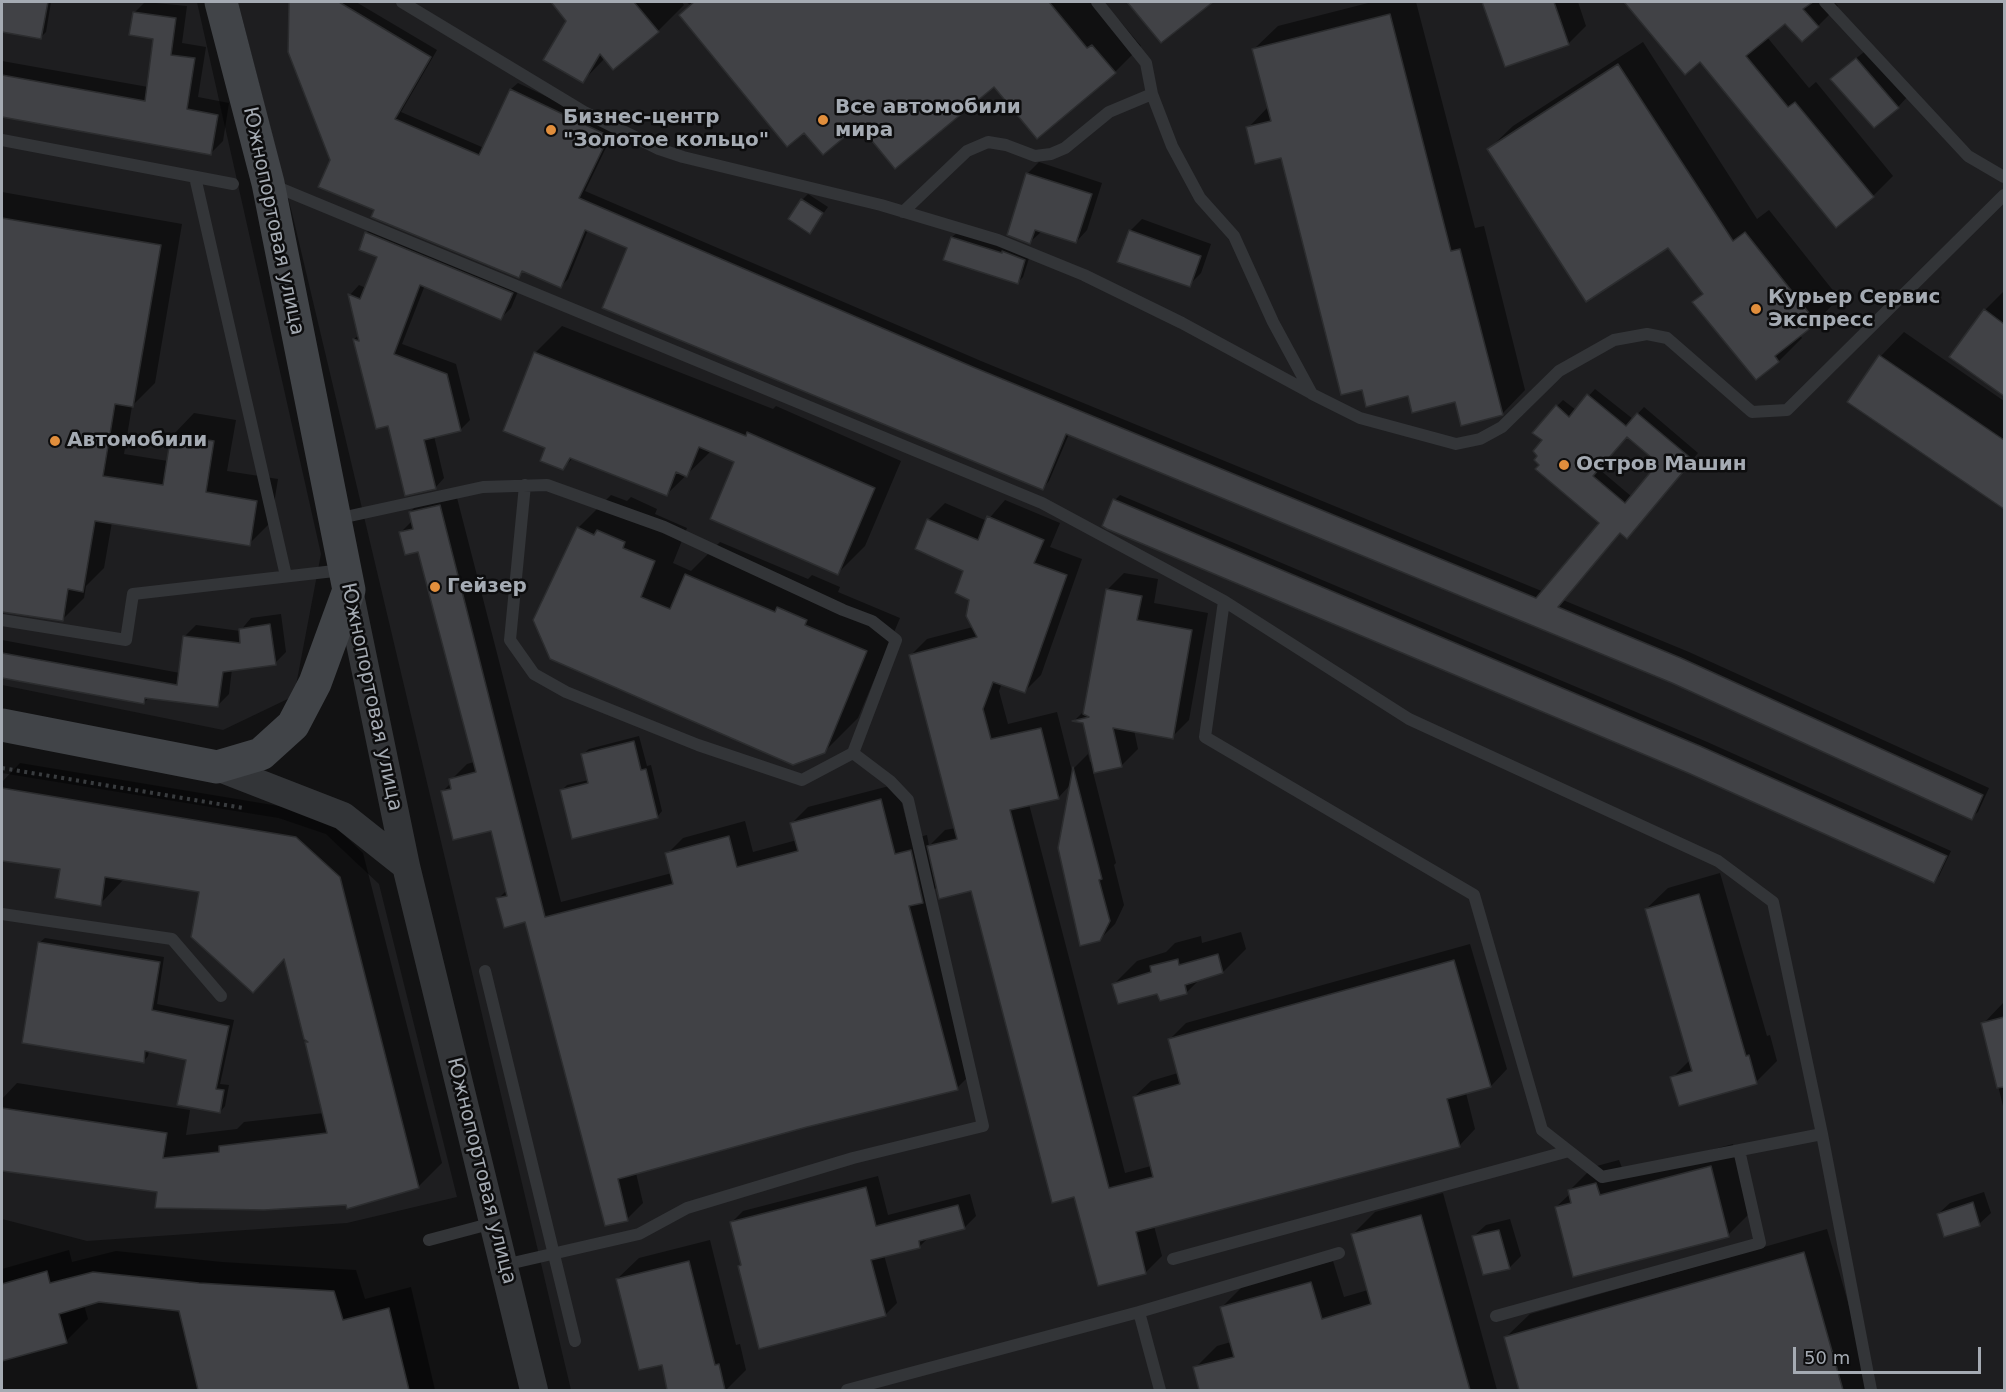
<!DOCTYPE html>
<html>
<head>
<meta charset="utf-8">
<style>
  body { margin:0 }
  #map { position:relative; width:2006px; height:1392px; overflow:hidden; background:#121213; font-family:"DejaVu Sans",sans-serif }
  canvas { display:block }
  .frame { position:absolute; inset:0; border:3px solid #a5abb3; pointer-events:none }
  .scale { position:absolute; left:1793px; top:1347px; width:188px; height:27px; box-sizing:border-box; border:3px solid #a5abb3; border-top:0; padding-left:8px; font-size:18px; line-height:21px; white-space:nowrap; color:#a5abb3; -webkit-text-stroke:4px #0d0d0e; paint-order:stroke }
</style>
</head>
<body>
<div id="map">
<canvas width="2006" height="1392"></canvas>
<div class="frame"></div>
<div class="scale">50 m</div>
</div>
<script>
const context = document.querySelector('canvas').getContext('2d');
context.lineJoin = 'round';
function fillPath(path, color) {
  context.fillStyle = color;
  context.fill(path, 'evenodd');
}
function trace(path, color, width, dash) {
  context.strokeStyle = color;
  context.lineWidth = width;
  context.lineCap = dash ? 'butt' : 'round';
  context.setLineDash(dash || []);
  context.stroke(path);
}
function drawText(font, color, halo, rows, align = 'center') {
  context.font = font + ' "DejaVu Sans",sans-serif';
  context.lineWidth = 5;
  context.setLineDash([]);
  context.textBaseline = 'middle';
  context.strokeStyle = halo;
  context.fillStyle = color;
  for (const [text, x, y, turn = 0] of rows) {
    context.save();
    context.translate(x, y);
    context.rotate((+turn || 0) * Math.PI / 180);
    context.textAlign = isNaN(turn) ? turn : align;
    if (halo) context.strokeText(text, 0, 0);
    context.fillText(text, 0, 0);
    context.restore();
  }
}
const built = new Path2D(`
  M2,2H197L321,554L294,696L223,730L2,685Z
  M238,2H2004V1390H571L292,213Z
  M2,773L279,818L326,834L379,884L457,1197L347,1223L87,1241L2,1219Z`);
const shadow = new Path2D(`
  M2,2H51L46,32L41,37L2,30Z
  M145,2L187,6L182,43L206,47L198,97L229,103L223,141L211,153L2,115V61L148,87L154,38L134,13Z
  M291,2H356L437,50L401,112L484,148L511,89L518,83L615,129L585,191L981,361L1544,592L1601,523L1541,465L1544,440L1557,406L1563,400L1576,410L1595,389L1633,419L1644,407L1698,453L1634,530L1620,531L1563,600L1689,652L1989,788L1978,812L1971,818L1672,682L1069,434L1049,481L1043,488L629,247L588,230L568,279L561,286L524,271L519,276L376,209L332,160L289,52ZM1627,436L1660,463L1632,497L1599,469Z
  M553,2H682L684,5L658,31L613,68L605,58L583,81L568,20Z
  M686,2H1097L1114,23L1119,20L1141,46L1115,72L994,85L860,123Z
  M1129,2H1210L1161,41Z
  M1372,2H1416L1475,228L1484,226L1525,390L1502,414L1456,400L1409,394L1282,156L1248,128L1269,106L1254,49L1278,26Z
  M1484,2H1578L1586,26L1568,44L1506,65Z
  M1626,2H1834L1838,6L1818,26L1786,22L1767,37L1809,88L1816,82L1893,176L1873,196L1836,226L1700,60L1685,73Z
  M1643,42L1757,219L1769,210L1839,298L1816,322L1800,335L1802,338L1779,361L1757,378L1694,302L1704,292L1668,246L1489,149L1513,126Z
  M1869,48L1909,95L1898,107L1844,68Z
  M1039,162L1102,183L1087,230L1076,242L1042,231L1030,242L1027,174Z
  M2,192L182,224L155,383L132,406L124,454L168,461L173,435L194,413L236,420L227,471L278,479L271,522L249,544L112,522L104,568L86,586L84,598L62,620L2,610Z
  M808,194L828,207L810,232L802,200Z
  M1142,219L1211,244L1201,273L1189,285L1130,231Z
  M376,224L521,284L511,308L501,318L425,285L402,344L456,364L470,420L460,430L434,436L444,478L435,488L389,424L377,427L354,339L359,335L350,295L359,285L366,288L379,256L366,233Z
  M958,232L1030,255L1023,277L1018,282L945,259L952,237Z
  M2004,291V395L1952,356L1985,310Z
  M562,326L773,409L776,406L901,461L865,546L838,573L736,461L711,451L667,494L573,458L563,468L535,353Z
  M1904,332L2004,401V507L1849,402L1881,356Z
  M455,490L561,902L672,873L667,854L683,838L745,821L753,852L797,840L792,823L808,807L897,784L911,839L927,835L929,846L945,830L956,828L911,655L927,639L973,627L965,570L917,549L928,520L945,503L987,521L1005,500L1060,523L1050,547L1082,559L1041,675L1024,692L1002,683L999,691L1008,724L1057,712L1073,775L1074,768L1088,754L1090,762L1093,761L1085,722L1075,720L1085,710L1107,590L1124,573L1158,579L1154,603L1208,613L1189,720L1172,737L1134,730L1138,749L1121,766L1093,772L1116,863L1114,865L1124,905L1115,924L1100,939L1071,784L1058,798L1029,804L1125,1173L1151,1166L1134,1097L1151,1081L1178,1073L1169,1040L1186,1023L1470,944L1507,1069L1491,1086L1466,1093L1475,1129L1459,1146L1154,1226L1162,1256L1146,1272L1099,1285L1075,1195L972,890L938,886L927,897L973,1072L957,1088L807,1126L636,1173L643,1203L627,1219L526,921L498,899L507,890L492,829L442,792L451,783V780L467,764L474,762L419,550L401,532L412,521L410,512L426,496Z
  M611,495L627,501L631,497L657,509L655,514L687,528L673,563L691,571L720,542L808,579L812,575L840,587L838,592L900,618L858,718L824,752L551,658L578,528Z
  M1120,495L1705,741L1951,851L1939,876L1933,882L1115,500Z
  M281,614L286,652L275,663L232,669L229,694L218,705L149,697L144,703L2,676V640L180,673L184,637L196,625L240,631L251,618Z
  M639,736L647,766L651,765L662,811L657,817L561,791L567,785L589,780L583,754L589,749Z
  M20,763L321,813L363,853L442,1163L418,1187L347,1204L159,1190L2,1170V1099L17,1083L190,1110L186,1135L237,1129L244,1122L324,1113L306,1042L308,1040L285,958L253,991L201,890L124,879L100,904L61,868L2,859V782Z
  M1720,873L1767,1036L1770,1035L1777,1061L1756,1082L1672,1078L1690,1060L1646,909L1668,888Z
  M1241,932L1246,949L1223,972L1200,979L1187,992H1158L1114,984L1137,961L1166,952L1175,943L1201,936L1202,943Z
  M45,938L164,957L157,1004L234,1020L220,1084L229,1085L225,1106L220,1112L187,1059L149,1051L148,1056L143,1062L39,943Z
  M2004,1002V1110L1983,1024Z
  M1733,1144L1751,1212L1728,1235L1556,1207L1571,1193L1570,1190L1593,1167L1619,1160L1624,1173Z
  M878,1176L888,1215L970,1194L976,1216L964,1228L929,1237L920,1246L884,1255L897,1303L885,1315L742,1264L732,1222L743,1211Z
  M1984,1192L1991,1213L1979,1224L1938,1214L1950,1203Z
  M1443,1193L1497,1390H1200L1195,1368L1217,1346L1231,1342L1222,1307L1244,1285L1333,1261L1344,1297L1368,1290L1353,1234L1375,1212Z
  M1510,1219L1521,1256L1509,1268L1474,1236L1486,1225Z
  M1827,1229L1873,1390H1520L1506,1337L1530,1314Z
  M710,1240L736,1345L740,1344L746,1370L726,1390H669L663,1363L617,1279L639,1258Z
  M69,1250L72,1262L116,1251L222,1262L356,1270L365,1299L411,1287L435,1390H200L180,1309L99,1301L84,1305L88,1319L66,1341L2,1359V1269Z`);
const building = new Path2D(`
  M2,2H48L41,39L2,32Z
  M289,2H339L431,57L395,119L479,155L510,89L609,136L579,198L973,367L1536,598L1599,523L1535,469L1539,465L1534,460L1537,456L1533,451L1542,440L1532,433L1556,405L1569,417L1587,394L1626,426L1637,413L1693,460L1627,539L1620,533L1558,607L1681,658L1983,795L1972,820L1672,683L1066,434L1043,490L602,308L627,248L585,230L561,288L522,271L519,278L371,217L374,210L318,187L330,160L288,52ZM1627,437L1658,463L1625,503L1593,476Z
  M551,2H634L659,32L613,70L600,54L583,83L543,60L566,21Z
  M694,2H1049L1087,48L1092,45L1116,73L1037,139L994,87L895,169L859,125L823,155L804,133L787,147L679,15Z
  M1127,2H1213L1161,43Z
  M1482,2H1554L1569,45L1505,67Z
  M1624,2H1813L1803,9L1819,27L1802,42L1785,24L1746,56L1788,107L1795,102L1874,197L1836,228L1700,62L1685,75Z
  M133,12L176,18L171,55L195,58L187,109L218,115L211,155L2,117V75L145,101L153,39L129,35Z
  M1390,14L1451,251L1460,249L1503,415L1461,426L1455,402L1412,413L1408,396L1366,407L1362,390L1341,395L1281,158L1255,164L1246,127L1271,121L1252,49Z
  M1856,58L1899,108L1874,128L1830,79Z
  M1618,64L1733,241L1745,232L1817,323L1775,356L1779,362L1756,380L1692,302L1703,294L1668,248L1586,302L1487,149Z
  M1026,173L1092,194L1076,243L1035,230L1030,244L1007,235Z
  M801,199L823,213L810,234L788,219Z
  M2,218L161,245L133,407L115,404L103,476L163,485L171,434L214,441L206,492L257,501L250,546L95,521L83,592L68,589L63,621L2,612Z
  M1129,230L1201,256L1190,287L1117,262Z
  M365,232L513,293L501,320L420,285L394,354L447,374L461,431L424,440L436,489L405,496L388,426L376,429L353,339L359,341L348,294L360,299L377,257L359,250Z
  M951,237L1002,253V251L1025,260L1018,284L943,260Z
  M1984,309L2004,324V396L1949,357Z
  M534,352L746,436L747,432L875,488L838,575L710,519L734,462L699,447L687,477L676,472L667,496L570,458L563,470L540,461L545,448L503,431Z
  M1879,355L2004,440V509L1847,402Z
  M1113,499L1700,746L1947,856L1934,883L1688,773L1107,529L1102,526Z
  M440,505L545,917L673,884L665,853L729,836L737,867L798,851L790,823L881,799L895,854L911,850L923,903L909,906L958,1090L807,1127L618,1179L628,1221L605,1226L525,922L504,928L496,898L507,896L491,831L453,840L441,791L451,789L449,779L476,772L418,552L405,555L399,532L413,529L409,512Z
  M987,516L1044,540L1034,563L1067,575L1025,693L993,682L983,709L991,739L1041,728L1059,799L1010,810L1109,1188L1153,1177L1133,1097L1180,1084L1168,1039L1454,960L1491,1087L1447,1099L1460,1147L1136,1232L1146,1274L1098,1286L1074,1197L1052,1203L971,891L939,899L927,846L957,839L909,655L977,637L966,616L969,600L955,593L963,571L915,549L927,519L978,540Z
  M577,527L594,535L597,530L625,542L623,548L655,561L641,597L670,609L685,574L775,612L777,607L807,620L805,625L867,651L825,753L793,765L550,659L533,620Z
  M1106,589L1142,596L1137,620L1192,630L1173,739L1113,728L1122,767L1094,773L1083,723L1072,721L1089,717L1083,714Z
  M270,624L276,665L223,672L218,707L145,698L144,704L2,678V653L177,685L183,636L240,643L239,629Z
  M634,741L641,770L646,769L658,818L572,839L560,790L588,783L581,754Z
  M1073,767L1102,879L1099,880L1110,921L1100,941L1080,946L1058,848Z
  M2,788L296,837L340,877L419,1188L347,1209L346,1205L264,1210L155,1208L157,1192L2,1171V1108L167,1133L163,1158L219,1152V1146L327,1133L305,1042H308L304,1039L284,959L253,993L191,937L199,892L105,877L101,906L55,898L60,869L2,861Z
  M1699,894L1746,1056L1749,1055L1757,1084L1679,1106L1670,1077L1692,1071L1645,909Z
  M38,942L160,962L152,1010L229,1026L216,1089L224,1090L220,1113L177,1105L186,1060L145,1051L144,1063L22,1043Z
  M1218,954L1223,973L1185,985L1187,994L1160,1001L1157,994L1118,1004L1112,984L1151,972L1150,966L1178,959L1179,965Z
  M2004,1017V1087L1997,1088L1981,1023Z
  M1711,1166L1729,1237L1573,1277L1555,1207L1571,1203L1568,1190L1596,1183L1600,1195Z
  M866,1187L876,1226L958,1205L965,1229L919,1241L920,1248L871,1260L886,1316L759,1349L738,1266L741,1265L730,1222Z
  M1973,1202L1980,1226L1944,1237L1937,1214Z
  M1421,1215L1470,1390H1199L1193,1367L1234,1357L1220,1307L1311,1282L1322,1319L1371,1304L1351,1234Z
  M1499,1230L1510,1269L1483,1275L1472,1236Z
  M1804,1252L1843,1390H1519L1504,1337Z
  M689,1261L715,1365L719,1364L725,1390H667L662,1365L639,1370L616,1279Z
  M47,1271L50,1283L93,1272L199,1283L334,1291L343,1320L389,1308L409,1390H198L179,1311L99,1302L59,1314L67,1343L2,1361V1284Z`);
const path = new Path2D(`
  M2,768L243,808`);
const service = new Path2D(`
  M402,2L584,112L659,149L683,157L881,205L998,240L1084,275L1182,323L1311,393
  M1097,2L1146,63L1152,94L1172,146L1200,198L1234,236L1273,322L1312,394L1360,418L1456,444L1480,439L1502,427L1559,371L1614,340L1647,334L1667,338L1752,412L1787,410L2004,195
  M1825,2L1968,156L2004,177
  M2,140L233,184
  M195,177L286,576
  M272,185L1042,503L1224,601L1409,719L1718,861L1773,902L1822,1134L1871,1390
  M903,212L967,151L988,142L1006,145L1035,156L1051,154L1065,148L1109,112L1152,94
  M336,519L483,487L547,485L664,527L843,610L872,621L896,640L853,753L802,780L698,745L566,692L534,674L510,640L525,485
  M1224,601L1205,737L1474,895L1542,1130L1602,1177L1822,1134
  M2,620L126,640L133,594L343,570
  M2,914L172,939L221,996
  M485,971L575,1341
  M429,1240L493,1223
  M1173,1259L1569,1151
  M504,1265L639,1234L687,1208L853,1158L983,1126L908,800L890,781L853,753
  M1496,1316L1760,1243L1739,1150
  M847,1390L1139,1312
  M1160,1390L1139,1312L1339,1253`);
const tertiary = new Path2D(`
  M349,590L406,866L534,1390
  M217,767L343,816L406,866`);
const secondary = new Path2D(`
  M2,725L217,767L261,754L293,725L315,683L349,590L268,183L221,2`);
const markers = [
  [823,120,6,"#e18e3c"],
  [551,130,6,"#e18e3c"],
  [1756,309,6,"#e18e3c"],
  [55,441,6,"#e18e3c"],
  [1564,465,6,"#e18e3c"],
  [435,587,6,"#e18e3c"]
];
const poiNames = [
  ["Все автомобили",835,108],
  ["мира",835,131],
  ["Бизнес-центр",563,118],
  ["\"Золотое кольцо\"",563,141],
  ["Курьер Сервис",1768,298],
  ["Экспресс",1768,321],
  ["Автомобили",67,441],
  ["Остров Машин",1576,465],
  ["Гейзер",447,587]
];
const streetNames = [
  ["Южнопортовая улица",273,221,78],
  ["Южнопортовая улица",371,697,78],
  ["Южнопортовая улица",481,1171,76]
];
fillPath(built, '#1e1e20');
fillPath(shadow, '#0007');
fillPath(building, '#414246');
trace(building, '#2c2d2f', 1.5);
trace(path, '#393c3f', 4, [3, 4.5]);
trace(service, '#333538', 12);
trace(tertiary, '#333538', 28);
trace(secondary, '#414448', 33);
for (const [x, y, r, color] of markers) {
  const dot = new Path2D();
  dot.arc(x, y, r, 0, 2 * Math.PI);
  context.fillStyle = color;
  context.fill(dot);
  trace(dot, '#0d0d0e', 2);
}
drawText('bold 20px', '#a5abb3', '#0d0d0e', poiNames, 'left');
drawText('20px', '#a5abb3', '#0d0d0e', streetNames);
</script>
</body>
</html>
